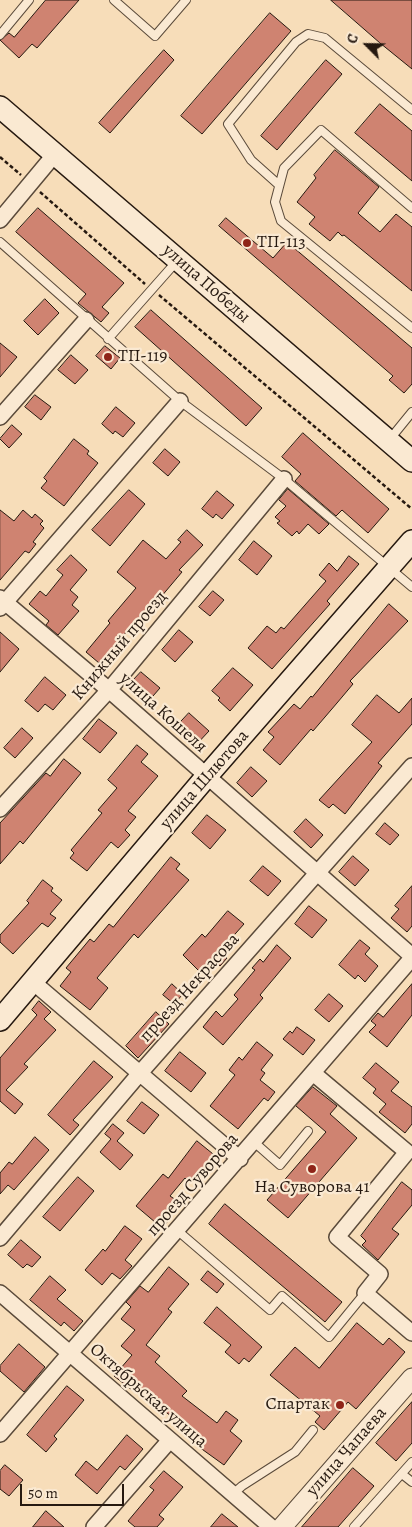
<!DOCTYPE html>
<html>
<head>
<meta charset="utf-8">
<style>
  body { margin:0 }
  #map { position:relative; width:412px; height:1527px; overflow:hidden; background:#f7ddb9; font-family:Alegreya,serif }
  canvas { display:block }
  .north { position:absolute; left:342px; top:20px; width:50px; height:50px; -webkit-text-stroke:4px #fae9d2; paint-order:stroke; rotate:293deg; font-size:14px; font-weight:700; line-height:20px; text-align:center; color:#261910 }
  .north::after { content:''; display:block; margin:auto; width:18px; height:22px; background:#261910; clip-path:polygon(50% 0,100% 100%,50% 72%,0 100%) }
  .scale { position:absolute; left:20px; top:1484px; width:104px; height:22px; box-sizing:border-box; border:2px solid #261910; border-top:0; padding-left:6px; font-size:15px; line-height:18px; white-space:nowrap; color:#261910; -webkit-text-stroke:4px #fae9d2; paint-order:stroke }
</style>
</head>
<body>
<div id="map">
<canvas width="412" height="1527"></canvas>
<div class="north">С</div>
<div class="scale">50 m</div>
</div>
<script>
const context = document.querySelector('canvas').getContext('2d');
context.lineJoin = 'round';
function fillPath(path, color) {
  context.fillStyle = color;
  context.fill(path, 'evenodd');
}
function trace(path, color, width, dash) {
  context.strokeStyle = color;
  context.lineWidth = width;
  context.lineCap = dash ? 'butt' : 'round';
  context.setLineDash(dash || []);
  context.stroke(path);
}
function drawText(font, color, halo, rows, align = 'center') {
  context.font = font + ' Alegreya,serif';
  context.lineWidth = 4.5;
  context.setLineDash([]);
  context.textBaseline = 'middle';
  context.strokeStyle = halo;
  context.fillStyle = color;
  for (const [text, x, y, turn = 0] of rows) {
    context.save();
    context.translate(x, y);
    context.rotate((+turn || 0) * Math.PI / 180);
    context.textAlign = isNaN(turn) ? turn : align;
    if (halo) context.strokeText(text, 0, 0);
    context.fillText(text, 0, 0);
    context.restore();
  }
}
const building = new Path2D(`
  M46,0H79L37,48L32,44L19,58L0,40L9,33L14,37Z
  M331,0H412V69L380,43Z
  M270,13L291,31L202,134L181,116Z
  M164,50L174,60L110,133L99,123Z
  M326,60L342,74L277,150L261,136Z
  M380,104L412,131V181L355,133Z
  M335,150L379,187L358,213L360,215L380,232L396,214L412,227V291L344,235L342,236L338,232L330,241L309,224L315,217L297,202L316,178L314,175Z
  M38,208L124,283L102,307L109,313L101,322L78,303L86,294L16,232Z
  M226,218L273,258L287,242L412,348V384L404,393L389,380L393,376L219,226Z
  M45,299L59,313L38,335L24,321Z
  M151,310L262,408L246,426L135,327Z
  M0,343L17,357L0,377Z
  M105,346L120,358L111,369L96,356Z
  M71,355L88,370L75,384L58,370Z
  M35,395L51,407L41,420L25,407Z
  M116,407L135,423L123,437L115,431L113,434L102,424Z
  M12,425L22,434L9,448L0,439Z
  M303,433L389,509L368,533L342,510L336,516L295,481L301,474L282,457Z
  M74,439L89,451L87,454L98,463L64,506L41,488L47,481L44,478Z
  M165,449L180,462L168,476L153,463Z
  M288,489L329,524L319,534L308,524L299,534L297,531L292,536L277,523L280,521L275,517L286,506L279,500Z
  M129,490L145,504L110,546L92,530Z
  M217,491L234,505L222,519L216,514L213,518L202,509Z
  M0,510L14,521L23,510L32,518L35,514L43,521L40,524L44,528L33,542L36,544L29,553L25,551L0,580Z
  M187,530L203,545L179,570L182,572L155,604L153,602L99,663L86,652L110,623L108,621L136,588L117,572L143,540L166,559L181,542L178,540Z
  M254,541L272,556L257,575L239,560Z
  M71,555L87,570L70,590L78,597L72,605L79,611L58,635L46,625L49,621L29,604L40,591L46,596L63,575L57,570Z
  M349,556L359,564L327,601L330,604L272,669L248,648L267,626L276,633L281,627L284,629L326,581L319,575L329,563L337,571Z
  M213,591L224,600L210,616L199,607Z
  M389,604L408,621L350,681L353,684L337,703L313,731L311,729L280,765L263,750L274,737L268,732L294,704L300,709L311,696L312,697Z
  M179,630L193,642L175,662L162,650Z
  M0,632L19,649L0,672Z
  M233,668L253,685L230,711L218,700L220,698L212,691Z
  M141,672L160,688L146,704L127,687Z
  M45,677L66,695L53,710L45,704L38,712L25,701Z
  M377,695L399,713L412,698V724L378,763L382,766L345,814L333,804L329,808L319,800L372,742L352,725Z
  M189,713L209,731L195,746L177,726Z
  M99,719L117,733L100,753L83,739Z
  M22,728L33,738L15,758L4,748Z
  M137,745L148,754L141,762L158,776L128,811L136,817L125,830L130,835L118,848L111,842L87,871L70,858L74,853L71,850L102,813L98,810L117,788L108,780Z
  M64,759L81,773L23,844L20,841L0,864V823L46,773L50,776Z
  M251,767L267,781L252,797L237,783Z
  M207,815L226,830L210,849L192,833Z
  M306,819L323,835L311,848L294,832Z
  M385,823L399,835L390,845L376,834Z
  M353,856L369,870L355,886L339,872Z
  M171,857L180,864L176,869L189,880L138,938L134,934L97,978L108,988L90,1010L60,986L71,972L66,968L90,939L94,942L109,924L113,927Z
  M263,866L281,881L268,896L250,881Z
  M43,880L53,888L51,891L62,900L50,914L56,918L48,927L42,923L13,954L0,942V935L29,903L27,901Z
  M412,886V926L407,932L391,918L399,909L395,906Z
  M309,906L327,920L312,938L295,924Z
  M228,911L244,924L220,951L227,958L220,966L212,959L200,972L183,955L202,934L205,937Z
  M360,940L370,948L365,954L378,966L365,982L358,975L355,979L339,965Z
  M277,945L291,958L260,995L263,998L223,1045L203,1027L216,1011L222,1017L238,999L234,995L255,970L252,968L260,959L263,962Z
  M172,984L183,994L174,1004L163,995Z
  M412,984V1015L387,1047L369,1032L376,1025L371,1021L378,1013L383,1017Z
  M329,994L343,1006L329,1022L315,1010Z
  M39,1001L51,1012L44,1019L56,1030L24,1064L28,1067L6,1090L23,1104L15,1114L0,1101V1058L37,1015L32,1010Z
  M156,1012L169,1024L138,1058L126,1046Z
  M297,1027L315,1040L303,1055L283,1039L290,1031L292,1033Z
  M257,1042L273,1055L261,1070L265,1073L260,1080L275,1092L268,1101L264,1098L238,1129L210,1106L235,1075L229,1070L239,1057L242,1060Z
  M180,1052L206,1073L191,1092L165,1071Z
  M94,1061L113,1077L73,1120L79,1125L70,1135L48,1115Z
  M376,1063L399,1082L391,1091L412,1107V1124L405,1133L379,1112L386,1104L373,1093L376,1089L363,1078Z
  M313,1087L337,1106L330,1114L357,1138L288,1218L267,1200L326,1132L296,1106Z
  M142,1102L159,1115L144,1134L127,1121Z
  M113,1124L124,1133L117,1141L133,1155L120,1170L100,1152L111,1139L105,1134Z
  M35,1137L49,1150L14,1190L8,1185L0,1194V1173L9,1162L12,1164Z
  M197,1141L218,1158L207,1171L203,1168L190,1183L185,1178L170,1196L176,1200L163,1215L169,1220L162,1228L136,1206L163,1174L168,1178Z
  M78,1177L94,1191L60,1231L43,1217Z
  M402,1182L412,1190V1205L392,1229L399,1234L378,1260L362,1245L366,1241L361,1236Z
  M225,1204L342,1302L325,1322L209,1224Z
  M125,1226L142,1239L125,1260L132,1266L120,1279L112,1273L102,1285L85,1270L103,1249L105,1251Z
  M21,1240L41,1257L32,1267L27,1264L23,1268L8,1255Z
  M169,1267L189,1284L168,1309L172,1312L146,1345L160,1356L155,1362L187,1391L182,1396L217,1423L226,1411L238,1420L230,1431L242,1441L224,1465L199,1447L204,1440L167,1413L136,1385L132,1390L114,1376L132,1355L121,1346L135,1330L121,1319L131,1307L126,1302L140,1286L148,1292Z
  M208,1271L224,1284L217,1293L201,1280Z
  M50,1276L66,1290L57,1299L83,1321L74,1331L64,1322L61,1326L30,1300Z
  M217,1307L262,1347L249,1362L244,1358L239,1364L225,1352L231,1345L204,1323Z
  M357,1323L383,1345L389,1338L405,1352L356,1409L348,1402L324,1430L315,1422L320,1416L270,1375L295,1347L319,1368Z
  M19,1344L45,1367L24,1392L0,1371V1366Z
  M67,1386L84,1400L54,1436L57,1439L46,1452L27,1435Z
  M412,1402V1443L396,1461L376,1443Z
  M127,1435L143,1449L125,1470L120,1466L97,1494L75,1475L86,1461L97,1470Z
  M5,1465L23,1480L9,1496L0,1489V1471Z
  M353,1468L374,1486L338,1527H302Z
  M164,1471L183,1487L159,1515L164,1519L157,1527H135L128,1521L154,1490L150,1487Z
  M46,1511L64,1527H33Z
  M222,1514L238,1527H211Z`);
const path = new Path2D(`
  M0,157L21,175
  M40,192L145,284
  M159,295L412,509`);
const service = new Path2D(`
  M114,0L155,36L186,0
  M0,35L29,0
  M279,185L251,160L228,124L296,42L308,34L325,38L412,110
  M412,208L321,130L284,168L275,202L281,221L412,328
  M0,242L180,401L284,479L412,587
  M108,339L177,261
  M390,439L412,412
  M254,1142L280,1165L308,1131
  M178,1231L270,1310L282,1296L329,1337L365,1293
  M402,1474L412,1482
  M233,1494L242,1486L295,1452L313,1430
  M354,1527L412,1462`);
const minor = new Path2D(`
  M0,220L55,154
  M0,417L86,320
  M0,598L109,690L412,956
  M0,608L180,401
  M0,809L109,690L284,479
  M33,982L240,1159
  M313,1073L407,1152L337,1237L380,1274L365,1293L412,1333
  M0,1238L140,1073L412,766
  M0,1293L271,1527
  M0,1434L412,958
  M94,1527L170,1440`);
const tertiary = new Path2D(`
  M282,1527L412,1378`);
const secondary = new Path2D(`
  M0,107L412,461
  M0,1020L206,777L412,541`);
const markers = [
  [247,243,5,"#8f2418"],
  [108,357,5,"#8f2418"],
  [312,1169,5,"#8f2418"],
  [340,1405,5,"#8f2418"]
];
const poiNames = [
  ["ТП-113",257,243],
  ["ТП-119",118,357],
  ["На Суворова 41",312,1188,"center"],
  ["Спартак",330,1405,"right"]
];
const streetNames = [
  ["улица Победы",206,284,41],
  ["Книжный проезд",120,646,-50],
  ["улица Кошеля",163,713,42],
  ["улица Шлютова",205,780,-49],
  ["проезд Некрасова",190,988,-48],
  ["проезд Суворова",193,1185,-49],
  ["Октябрьская улица",148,1396,41],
  ["улица Чапаева",347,1452,-49]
];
fillPath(building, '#cf8371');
trace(building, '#261910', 1);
trace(service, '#5a4a3a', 10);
trace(minor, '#5a4a3a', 18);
trace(tertiary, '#5a4a3a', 21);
trace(secondary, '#261910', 24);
trace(path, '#261910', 2.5, [4, 2.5]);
trace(service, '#fae9d2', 8);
trace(minor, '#fae9d2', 15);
trace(tertiary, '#fae9d2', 19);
trace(secondary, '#fae9d2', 21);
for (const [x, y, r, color] of markers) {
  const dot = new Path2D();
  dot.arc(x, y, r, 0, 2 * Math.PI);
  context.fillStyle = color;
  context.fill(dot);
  trace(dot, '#fae9d2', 2);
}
drawText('18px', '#261910', '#fae9d2', poiNames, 'left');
drawText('18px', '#261910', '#fae9d2', streetNames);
</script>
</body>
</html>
